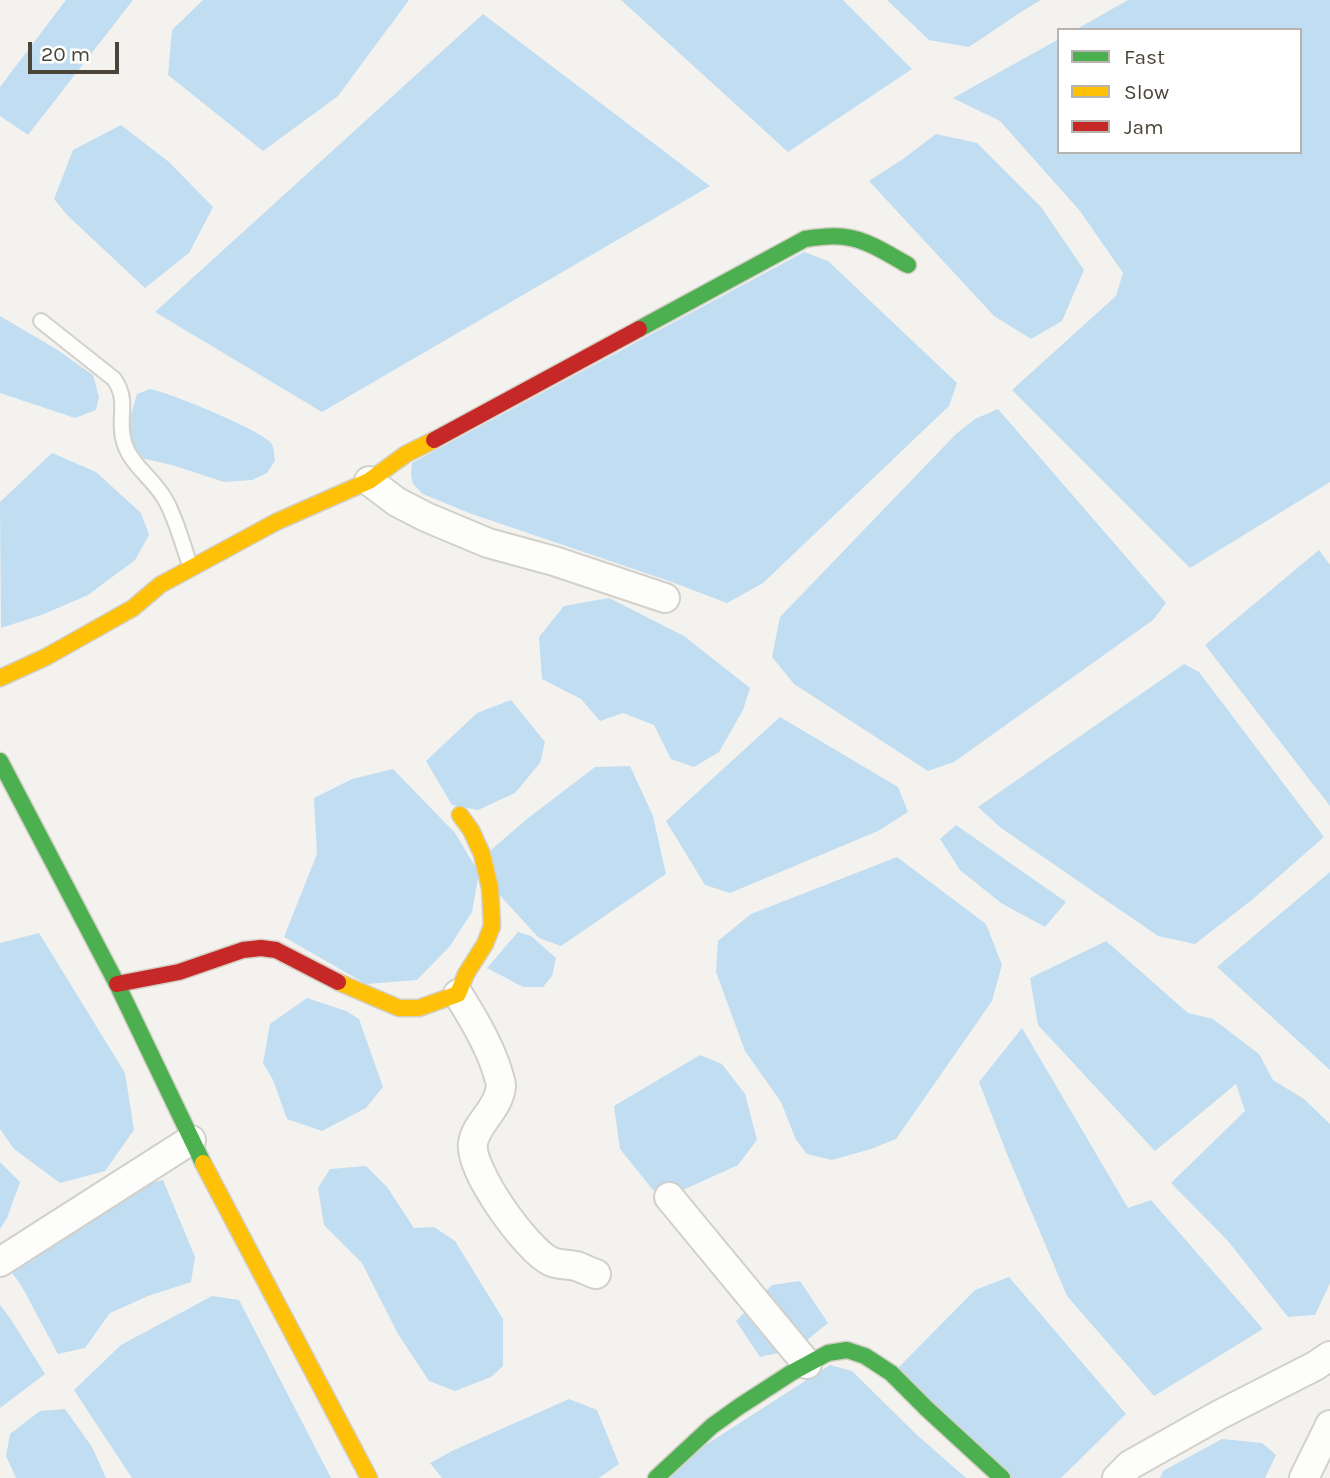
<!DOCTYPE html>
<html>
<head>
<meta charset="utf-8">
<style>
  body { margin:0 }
  #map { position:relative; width:1330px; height:1478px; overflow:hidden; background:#f4f2ee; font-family:Karla,sans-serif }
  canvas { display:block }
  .legend { position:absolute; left:1057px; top:28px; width:245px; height:126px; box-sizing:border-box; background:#fff; border:2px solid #b7b4b0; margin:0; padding:9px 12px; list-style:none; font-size:21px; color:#4b4439 }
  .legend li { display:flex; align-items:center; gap:14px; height:35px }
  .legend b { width:35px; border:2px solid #b7b4b0 }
  .scale { position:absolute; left:28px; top:42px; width:91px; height:32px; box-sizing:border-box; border:4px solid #4b4439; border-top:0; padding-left:9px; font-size:21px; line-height:24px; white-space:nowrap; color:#4b4439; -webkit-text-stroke:5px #fff; paint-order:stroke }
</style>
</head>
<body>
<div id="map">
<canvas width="1330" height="1478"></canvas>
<ul class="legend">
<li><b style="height:9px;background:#4caf50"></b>Fast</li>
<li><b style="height:9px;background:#ffc107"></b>Slow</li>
<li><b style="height:9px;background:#c62828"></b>Jam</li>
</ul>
<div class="scale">20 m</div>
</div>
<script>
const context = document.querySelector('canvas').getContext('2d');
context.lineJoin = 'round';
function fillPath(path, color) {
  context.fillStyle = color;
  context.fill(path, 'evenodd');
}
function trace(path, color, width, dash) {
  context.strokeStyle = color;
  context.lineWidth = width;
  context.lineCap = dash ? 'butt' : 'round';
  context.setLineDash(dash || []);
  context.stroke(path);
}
const water = new Path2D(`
  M66,0H133L28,135L0,116V87Z
  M203,0H409L338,96L263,151L168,75L172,30Z
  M621,0H843L912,69L788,152Z
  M887,0H1041L1021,12L969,47L929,40Z
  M1128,0H1330V482L1190,568L1012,390L1116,296L1123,273L1080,211L1000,121L953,98L1059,39V152H1300V30H1075Z
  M483,14L710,186L322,412L155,312Z
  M121,125L169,162L213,207L189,253L145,288L67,215L54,199L73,150Z
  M936,134L977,143L1041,207L1084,270L1062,321L1031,339L994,316L869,181L903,159Z
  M804,252L828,261L957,383L949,406L763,583L727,603L669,581L469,513L423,494L413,484L411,475L412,463Z
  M0,316L56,349L93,375L99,397L96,410L75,418L0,393Z
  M150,389C168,392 264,431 272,444C274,448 274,456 275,461L267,473L252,480L224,482L172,465L145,459L135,452L131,442L129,422L137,394Z
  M998,409L1166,603L1153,620L954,762L928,771L794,684L772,657L780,617L956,434L975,419Z
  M52,453L96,472L141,513L149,535L135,560L88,595L44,614L1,628L0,502Z
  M1319,550L1330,565V806L1205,645Z
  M609,598L684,636L750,688L743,710L719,752L694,767L671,759L654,725L623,713L600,721L581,699L542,679L539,637L564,606Z
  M1184,664L1199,672L1324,837L1253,899L1195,944L1158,936L1001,828L978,807Z
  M511,700L545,742L540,763L515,793L478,810L452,805L426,761L477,713Z
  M780,717L898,787L908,812L878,831L730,893L705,885L666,821Z
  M630,766L653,816L666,874L561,946L539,938L494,889L491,850L527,819L595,767Z
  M393,769L455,833L479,873L472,912L450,946L417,980L366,984L284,937L317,854L314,798L352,779Z
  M956,825L1066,902L1045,927L1001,903L960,870L940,839Z
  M897,857L986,924L1002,965L992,1001L896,1139L871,1149L832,1160L807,1154L796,1140L781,1102L745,1051L716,972L718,941L751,914Z
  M1330,872V1070L1217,967Z
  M518,932L531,936L556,958L552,976L543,987H523L487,968Z
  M39,933L125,1073L134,1130L105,1171L60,1183L14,1149L0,1129V943Z
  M1106,941L1188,1013L1213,1019L1259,1054L1273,1080L1304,1099L1330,1124V1283L1315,1315L1288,1317L1228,1241L1171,1183L1245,1111L1236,1084L1155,1151L1038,1025L1030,978Z
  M307,998L346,1011L359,1019L383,1087L366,1108L322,1131L287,1119L273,1080L263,1063L270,1024Z
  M1022,1028L1128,1208L1151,1200L1263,1329L1154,1396L1067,1296L1007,1154L979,1082Z
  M700,1055L722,1064L745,1094L757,1140L738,1165L672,1195L653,1190L620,1149L614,1106Z
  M0,1162L20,1182L7,1218L0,1229Z
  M366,1166L387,1187L414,1228L434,1227L455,1241L503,1319V1366L491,1377L455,1391L429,1381L398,1334L362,1263L324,1225L318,1188L330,1169Z
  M163,1180L195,1257L191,1282L148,1296L110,1313L85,1348L58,1354L21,1285L12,1273L22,1252L123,1189Z
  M1009,1277L1126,1414L1061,1478H1006L894,1372L975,1290Z
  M800,1281L828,1323L796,1349L760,1357L736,1321L772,1285Z
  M212,1296L239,1300L331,1478H132L74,1390L121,1345Z
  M0,1305L10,1318L45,1374L0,1408Z
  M830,1365L852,1371L917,1435L966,1478H654Z
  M569,1399L597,1410L619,1464L599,1478H442L430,1463L454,1450Z
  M65,1409L92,1447L106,1478H16L6,1456L10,1434L40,1411Z
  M1222,1439L1262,1443L1276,1455L1265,1478H1160L1163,1471Z`);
const lane = new Path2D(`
  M41,321L114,379C129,401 118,415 123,438C128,464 154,478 166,501C177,521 183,546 191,568`);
const street = new Path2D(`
  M369,481L397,502L426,517L488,543L554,561L665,598
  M458,994C473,1018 488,1043 497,1070C498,1075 501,1081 501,1086C499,1109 476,1123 473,1143C469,1170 526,1249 550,1261C557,1265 568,1264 576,1266C583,1268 589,1272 596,1274
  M669,1197L807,1364
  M0,1262L191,1140
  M1117,1478L1130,1465L1219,1415L1315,1366L1330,1356
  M1304,1478L1330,1425`);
const fast = new Path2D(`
  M639,329L805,239C818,237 832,235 845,237C868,240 888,254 908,265
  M0,761L117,984L203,1163
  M656,1478L712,1426L740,1406L791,1373L828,1353L847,1350L865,1356L891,1373L927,1409L1002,1478`);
const slow = new Path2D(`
  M0,678L46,657L133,608L160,585L276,522L369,481L406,454L434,440
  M338,982L399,1008H419L458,994L466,974L485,944L492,926L490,888L482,854L471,830L460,815
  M203,1163L369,1478`);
const jam = new Path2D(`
  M434,440L639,329
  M117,984L179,972L243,950L261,948L276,950L338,982`);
fillPath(water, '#c0ddf1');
trace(lane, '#d2d0cb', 18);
trace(street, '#d2d0cb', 32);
trace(fast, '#d3cfc5', 19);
trace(slow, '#d3cfc5', 19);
trace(jam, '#d3cfc5', 19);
trace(lane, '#fdfdfc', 14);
trace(street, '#fdfdfc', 28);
trace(fast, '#4caf50', 16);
trace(slow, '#ffc107', 16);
trace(jam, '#c62828', 16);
</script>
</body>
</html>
